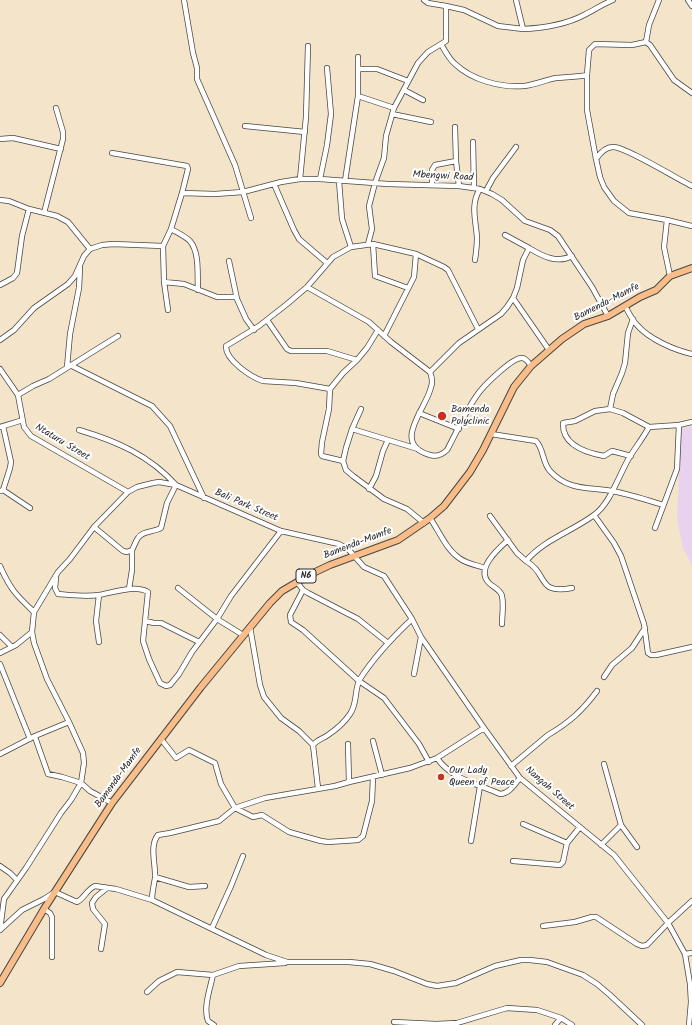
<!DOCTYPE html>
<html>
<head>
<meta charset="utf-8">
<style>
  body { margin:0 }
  canvas { display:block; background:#f3e4ca }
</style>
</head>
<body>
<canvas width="692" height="1025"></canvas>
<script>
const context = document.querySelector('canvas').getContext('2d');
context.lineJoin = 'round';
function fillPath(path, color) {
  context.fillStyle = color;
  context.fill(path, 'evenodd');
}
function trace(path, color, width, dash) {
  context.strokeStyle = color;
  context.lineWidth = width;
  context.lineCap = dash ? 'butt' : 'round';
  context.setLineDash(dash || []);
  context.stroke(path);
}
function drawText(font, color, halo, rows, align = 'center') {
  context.font = font + ' Kalam,sans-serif';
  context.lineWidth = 4;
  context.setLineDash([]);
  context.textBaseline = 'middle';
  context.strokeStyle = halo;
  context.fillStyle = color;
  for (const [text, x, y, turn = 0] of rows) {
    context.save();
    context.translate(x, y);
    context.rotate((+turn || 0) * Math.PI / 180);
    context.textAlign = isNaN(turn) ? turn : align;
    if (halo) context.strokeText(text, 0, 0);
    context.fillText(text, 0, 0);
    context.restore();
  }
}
const built = new Path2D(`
  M692,426V565L683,548L677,519L681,429Z`);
const minor = new Path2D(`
  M184,0L193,53L197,68V79L235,165L251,218
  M424,0L428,3L446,6L464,10L498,26L523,29L516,0
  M659,0L649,25L646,42L650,45L674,80L692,93
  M688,0L692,6
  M523,29C544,28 565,25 584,15C594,10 603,4 613,0
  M441,44C445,51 449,59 455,64C472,80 501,88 524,86C535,85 545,80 556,78C567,77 577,77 587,75L589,50L595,44L632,45L646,42
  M359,69H377L408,81
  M587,75V110L596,159L600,177L604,187L614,201L629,213L667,220L692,226
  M404,90L423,100
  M358,96L394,108
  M392,114L431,122
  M245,126L305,132
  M455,127L456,161L459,186
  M0,139L13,138L61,149
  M473,142L474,188
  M112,153L187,166L188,169L182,193
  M596,159C600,153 606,147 613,147C624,146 679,180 692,186
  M300,179L306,117L308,46
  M320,179L327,145L331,114L327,68
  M339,181L342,219L351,247
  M345,181L358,96V57
  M274,184L294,230L299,239L327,263
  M432,184V170L435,165L456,161
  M486,191L493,178L516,147
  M0,200L9,201L29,209L57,216L68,222L90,249
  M44,213L63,139V132L56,108
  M667,220L664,247L670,276
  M171,229C178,233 185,236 190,241C200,253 197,275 198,290
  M505,235L529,248
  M368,244L372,229L369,206L375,183L384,158L386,136L394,108L418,63L428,52L446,41V6
  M373,244L416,254L444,267L448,270L478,329
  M163,246L164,282L168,310
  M475,260C476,253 477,246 477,238C476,221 470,204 480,189
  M229,261L237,299L246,319L254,330
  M164,282L184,284L217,297H236
  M0,285L13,278L17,273L22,236L29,209
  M307,287L369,322L391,342L430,372C432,377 433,382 431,387C427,408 390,444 430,455C437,457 442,455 447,450C457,432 468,405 481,390C487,383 513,357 522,358C526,358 529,363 531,366
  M513,298L549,350
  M625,306C629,313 632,320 637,325C649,339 674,350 692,354
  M267,320L287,349L291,351H327L357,360
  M384,336L414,277L416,254
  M0,340L14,330L34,308L68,284L75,276L84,256L90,249L102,245L113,244L163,246L171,229L182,193L215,194L243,192L281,182L300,179H320L388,184L459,186L480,189L492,194L502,200L525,221L550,230L558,236L592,287L608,316
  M70,365L152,406L170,426L204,498
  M67,367L70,334L79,288L80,268
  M0,369L18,395L24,427L31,436L128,492
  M430,372L459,343L501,314L507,307L513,298L517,288L523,260L529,248C542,256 557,264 572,256
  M330,389L296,383L263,381C251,377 225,360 226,346L259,326L287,304L307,287L333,257L351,247L373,244L375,276L408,288
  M18,395L33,386L49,379L118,336
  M361,409L352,429L346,448L343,461L346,470L353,476L384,499L407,509L424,523
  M610,409L613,394L622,373L625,363L628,333L633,319
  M419,413L459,429
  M0,427L23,420
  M352,429L418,449
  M79,430C116,441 149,455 176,485L167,503L161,528C154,532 142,531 138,538C135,542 134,547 132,550L127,552L123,551L94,527
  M491,434L536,441C544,449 542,462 550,471C568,491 589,487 612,491C629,494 647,500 663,505
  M631,456L612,451L604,456C587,453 562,446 563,423L575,421L595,411L610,409L623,413L649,427
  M343,461L322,456L321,454L322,442L329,409L330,389L343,373L357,360L367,348L378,330
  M369,489L376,476L383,451L388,440
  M3,490L10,468L11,462L3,426
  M0,491L3,490L30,508
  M594,515L614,543L621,556L644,624L648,653L651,655H656L692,647
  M490,516L517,553L526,561
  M430,518C439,531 446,549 459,558C467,564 477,565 485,568
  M655,528L677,469L679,425
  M0,566C10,589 16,595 34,612
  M56,578L55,588L58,594C71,595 85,597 99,595C112,593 135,584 148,592L143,641L149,659L160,683L166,686L170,685L179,674L192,652L217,619L231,596L281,531
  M297,582L303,590L308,593L358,619L388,643
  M178,588L217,619L243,635
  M572,588C536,595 549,574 526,561C545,539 571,532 594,515C610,504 619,475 629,458C635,448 643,438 649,427L679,425L692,422
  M129,589L132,570V550
  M303,590L290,615L291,622L303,630L359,681L384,698L419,744L429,762
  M99,595L96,621L99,642
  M145,621L154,623H161L199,642
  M502,624C502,615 504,605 502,596C501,590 493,587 489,583C475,569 498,549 508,540
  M250,627L260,685L264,697L281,718L299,731L313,745L318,788
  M0,635L12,647
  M0,653L16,645L32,632
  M0,664L30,739
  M414,674L421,637
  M604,677L612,665L632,648L645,628
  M161,739L176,758L189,750L215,763L221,784L235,808L253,817L262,815L289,832L321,841L328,842L358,840L363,836L372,801L373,777
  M373,741L382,775
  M348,744L349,782
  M313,745C317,740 322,739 328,735C337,729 344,723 350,714C358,703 354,689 360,679C374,657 393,637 412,619
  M0,754L35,736L69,722
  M437,758C451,779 478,784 500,794C509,794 515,784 520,778
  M604,764L621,825L637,847
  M511,766L548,735C570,722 582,711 597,691
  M112,803L90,791L81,783L84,763L83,753L69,722L47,679L34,643L32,632L34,612L58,572L70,559L94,527L128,492L137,487L153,483L159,482L176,485L281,531L339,544L348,549L364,567L384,576L412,619L421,637L484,728L520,778L614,855L668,923L685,954L690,984L691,1002L689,1025
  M523,824L567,843
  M471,841L480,786
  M601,845L621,825
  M513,861L560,865L563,862L567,843L580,827
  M0,866L10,873L17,880
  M155,877L189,887L205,886
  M152,900C152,892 154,885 155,878C156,865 149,846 158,835L170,833L219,821L235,808L265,798L335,786L349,782L410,768L437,758L484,728
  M44,909L50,913L52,917V957
  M543,926L575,922L592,917H596L637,944L642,946L647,945L668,923L692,901
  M212,928L231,886L243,856
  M0,930L22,910L44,899L55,892L77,902C84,899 87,889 95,886L116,889L152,900L266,955L287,962H349L370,964L394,971L427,984L437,986L456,983L495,966L521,960H530L547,962L583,975L597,984L610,995L642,1025
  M0,930L4,899L26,868L61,813L71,800L81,783L62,777L48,774L35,737
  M101,949L105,924L93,909L92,903L96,897L107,888
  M685,954L692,953
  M213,975C210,989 203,1008 208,1021L214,1025
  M147,992L159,981L177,972L213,975L239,966L285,963
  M394,1022L436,1024L457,1023L507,1008L537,1010L561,1018
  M555,1025L561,1018L572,1025`);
const highway = new Path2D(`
  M0,983L44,909L112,803L201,687L270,603L282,591L311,574L330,565L398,540L430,518L444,506L470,472L483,450L514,387L531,366L562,339L584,324L608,316L640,297L656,290L670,276L692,268`);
const markers = [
  [442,416,5,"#c8321e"],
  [441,777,4,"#c8321e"]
];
const shields = [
  [306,576,20]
];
const shieldNames = [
  ["N6",306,576]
];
const streetNames = [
  ["Mbengwi Road",443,177,3],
  ["Bamenda-Mamfe",607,303,-27],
  ["Ntaturu Street",62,443,31],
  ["Bali Park Street",246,506,23],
  ["Bamenda-Mamfe",358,544,-21],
  ["Bamenda-Mamfe",119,778,-54],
  ["Nangah Street",549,789,41]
];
const poiNames = [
  ["Bamenda",451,410],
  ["Polyclinic",451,422],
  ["Our Lady",449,771],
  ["Queen of Peace",449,783]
];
fillPath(built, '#e9d2ed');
trace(minor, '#494743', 6);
trace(highway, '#494743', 8);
trace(minor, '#fff', 4.5);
trace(highway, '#f8bd89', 6);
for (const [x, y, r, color] of markers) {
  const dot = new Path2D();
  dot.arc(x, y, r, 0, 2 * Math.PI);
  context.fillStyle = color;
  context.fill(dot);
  trace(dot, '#fff', 1.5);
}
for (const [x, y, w] of shields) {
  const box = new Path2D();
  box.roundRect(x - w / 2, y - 7, w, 14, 3);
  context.fillStyle = '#fff';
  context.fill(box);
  trace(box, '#2b2b2b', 1);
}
drawText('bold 9px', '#2b2b2b', null, shieldNames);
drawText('10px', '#2b2b2b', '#fff', streetNames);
drawText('10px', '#2b2b2b', '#fff', poiNames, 'left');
</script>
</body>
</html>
